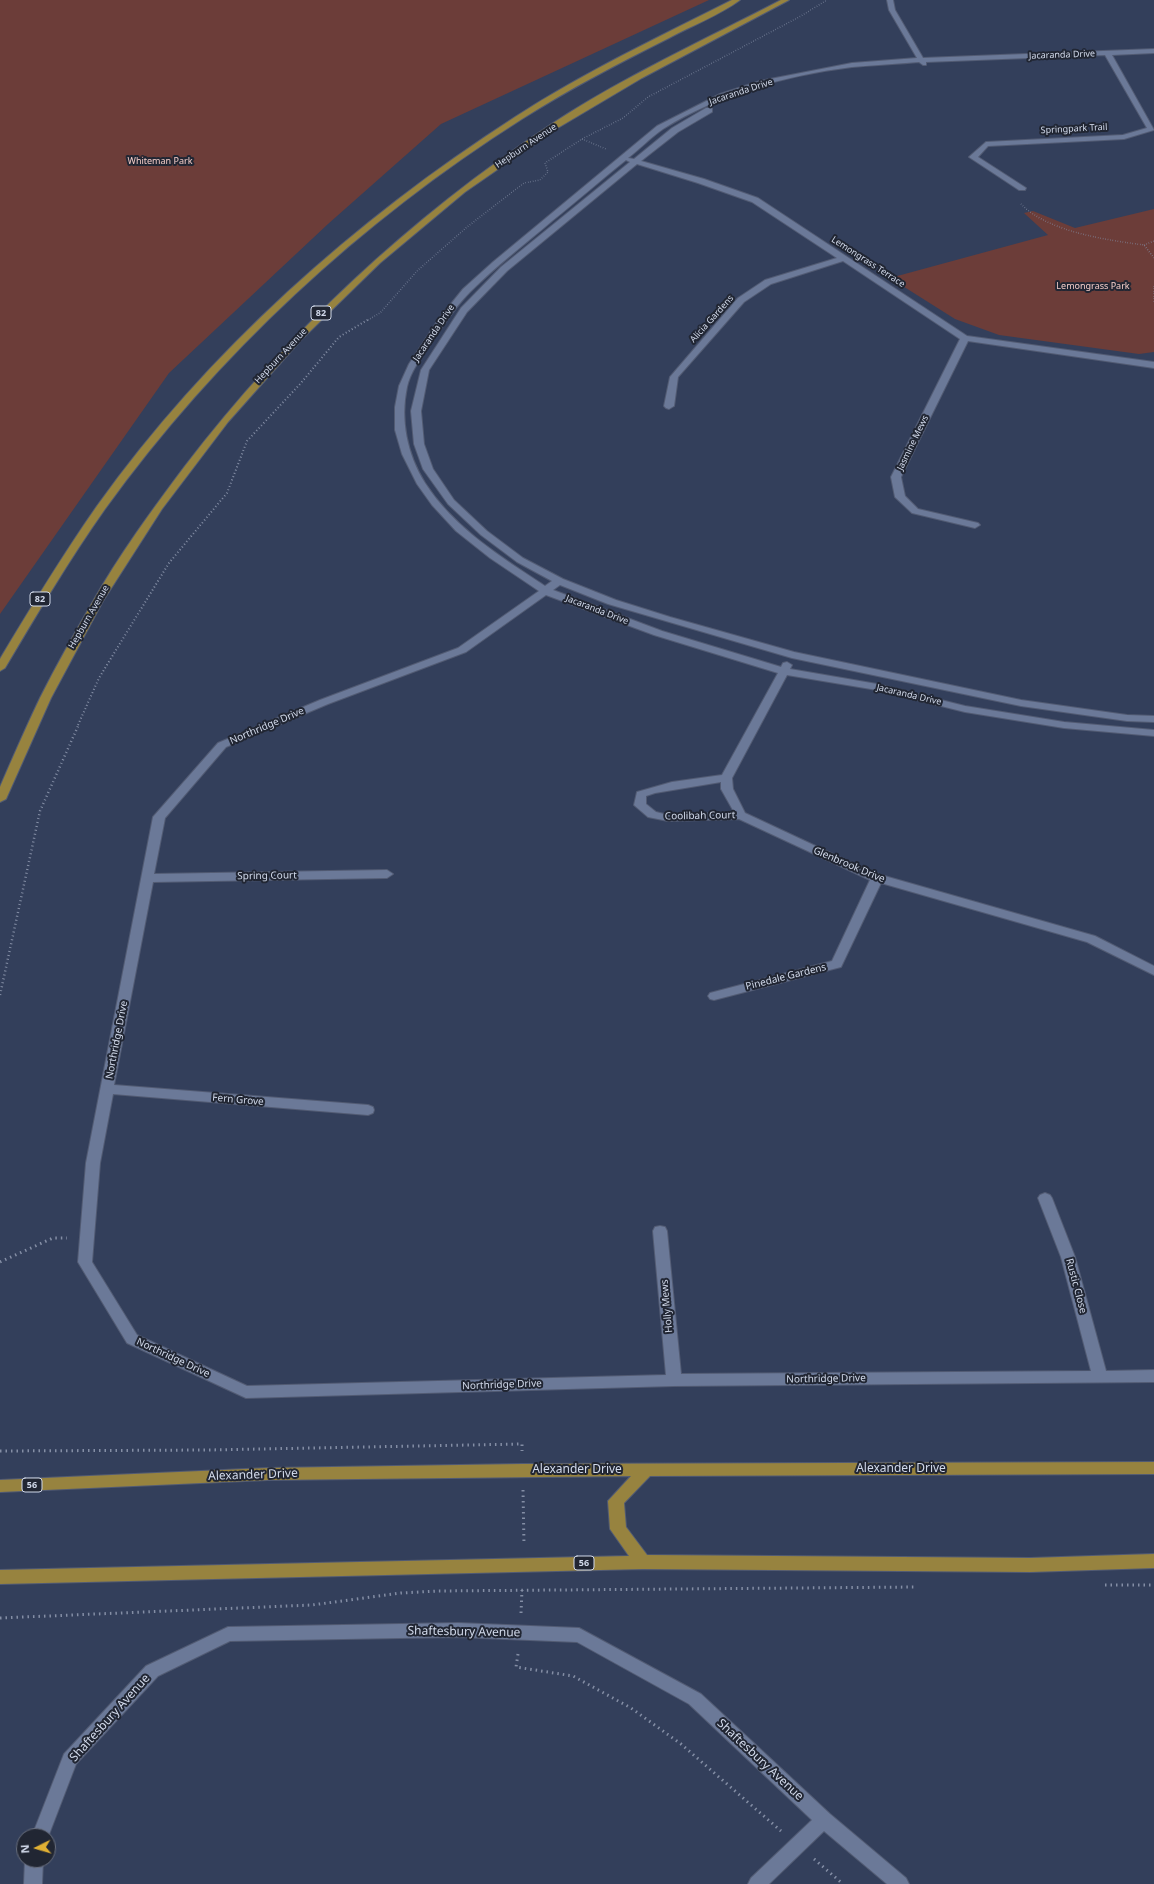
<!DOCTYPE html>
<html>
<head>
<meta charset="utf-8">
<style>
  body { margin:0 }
  #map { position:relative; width:1154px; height:1884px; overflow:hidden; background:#333f5b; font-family:"Noto Sans",sans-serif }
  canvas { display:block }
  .north { position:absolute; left:16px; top:1828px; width:40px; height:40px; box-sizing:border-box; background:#212633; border:1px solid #686e7d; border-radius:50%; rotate:265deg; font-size:11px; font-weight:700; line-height:16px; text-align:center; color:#d2daeb }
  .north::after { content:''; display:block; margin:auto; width:14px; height:18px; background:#e0b034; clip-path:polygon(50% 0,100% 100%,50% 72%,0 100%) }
</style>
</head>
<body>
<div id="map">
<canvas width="1154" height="1884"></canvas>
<div class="north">N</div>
</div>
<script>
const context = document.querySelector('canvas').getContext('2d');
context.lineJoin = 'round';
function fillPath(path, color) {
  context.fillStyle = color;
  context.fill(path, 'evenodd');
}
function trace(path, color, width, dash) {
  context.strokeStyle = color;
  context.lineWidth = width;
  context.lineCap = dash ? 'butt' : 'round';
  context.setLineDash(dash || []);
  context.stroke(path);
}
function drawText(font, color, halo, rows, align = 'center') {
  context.font = font + ' "Noto Sans",sans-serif';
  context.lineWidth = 4;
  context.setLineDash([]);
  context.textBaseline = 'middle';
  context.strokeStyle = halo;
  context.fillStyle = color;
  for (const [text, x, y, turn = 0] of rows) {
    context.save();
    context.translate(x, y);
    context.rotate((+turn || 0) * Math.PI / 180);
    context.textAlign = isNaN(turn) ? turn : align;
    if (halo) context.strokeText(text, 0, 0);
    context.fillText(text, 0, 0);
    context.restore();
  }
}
const green = new Path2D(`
  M0,0H709L441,124L328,224L169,373L0,614Z
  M1154,209V352L1139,354L999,335L955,319L890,278L1048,235L1024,213L1033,211L1075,228Z`);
const pathFar3 = new Path2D(`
  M582,139L606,149
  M1021,204C1048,232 1107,240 1144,245L1154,258
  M1144,245L1154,241
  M1154,286V303
  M368,320L380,313L417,271L467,227L524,183L540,180L548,172L545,163L582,139L623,118L648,97L801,16L827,0`);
const pathFar2 = new Path2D(`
  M78,725L99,678L169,563L227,493L247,441L301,383L339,337L369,319`);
const pathFar1 = new Path2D(`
  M0,995L40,811L79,724`);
const path = new Path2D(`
  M0,1262L53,1238H67
  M0,1451L208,1450L522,1444V1451
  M523,1490L524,1545
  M1105,1585H1154
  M521,1613L522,1590
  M0,1618L312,1605L401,1593L438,1591L916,1587
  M518,1654L516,1667L573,1676L631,1708L681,1744L781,1831
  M814,1859L843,1884`);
const minor = new Path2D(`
  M887,0H893L895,10L923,58L1154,49V53L1112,55L1154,130L1124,139L988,146L978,157L1026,188L1025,190H1019L969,157L986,142L1123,135L1147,128L1105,55L926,62V65H923L919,62C897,64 874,65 852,67C787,75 719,94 663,129C651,137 640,149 628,158L634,159L672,128L706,108H712V112L678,132L641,161L704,179L758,198L967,336L1154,362V368L968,341L901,477L905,496L918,509L978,523L980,525L975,528L912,513L895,497L891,477L960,339L843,261L771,284L744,302L678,377L674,406L669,409L666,408L664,406L670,377L738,298L765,280L837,258L752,202L698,183L637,164L507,271L467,312L429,370L421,411L424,444L433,469L454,500L487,531L523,558L563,579L616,600L670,617L794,652L1021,700L1127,715L1154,716V722L1127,721L1021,706L792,658L608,604L560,585L553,590L662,631L781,667L783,663L787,662L792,665L790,669L877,684L965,706L1064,722L1154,730V736L1064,728L965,712L877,690L787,675L732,778L733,789L745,813L854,864L881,875L1095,936L1154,966V975L1087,942L881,883L841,967L714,1000L710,999L708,996L710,993L832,961L870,880L739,819L668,821L648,817L634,805L637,792L672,782L722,775L778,673L654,635L546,595L466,652L328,704L226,747L165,818L154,874L387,870L393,874L387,878L153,882L114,1085L368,1105L373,1107L374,1110L373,1113L368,1115L113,1094L100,1163L92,1262L137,1335L247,1386L666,1375L653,1231L655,1227L660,1226L665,1227L667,1231L681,1374L1091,1371L1061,1257L1038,1198L1040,1195L1045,1193L1050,1195L1052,1198L1075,1257L1106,1371L1154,1370V1382L674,1386L246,1398L127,1343L78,1262L86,1163L153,817L218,743L320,700L458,648L539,591L490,558L456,531L432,505L417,484L402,454L395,430V407L399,386L409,364L438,320L463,289L493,262L657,126L720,94L760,81L852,63L917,58L889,10ZM626,160L630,162L501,267L461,308L421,370L411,411L414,444L423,469L448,504L481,535L517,562L552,581L545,586C501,557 454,528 425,483C407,454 400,420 407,387C410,373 420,359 428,347C441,329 454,308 470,292C495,267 525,244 552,221C577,201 602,179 626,160ZM721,782V789L734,812L668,815L656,812L646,804V796L655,793Z
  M458,1623L579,1628L701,1694L830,1814L906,1878L909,1884H887L824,1831L769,1884H748L751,1878L812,1820L689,1704L577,1642L458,1637L230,1641L158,1676L76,1764L48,1837L32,1836L64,1754L146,1666L228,1627Z
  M25,1860H43L42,1884H24Z`);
const major = new Path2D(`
  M732,0H740C720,15 691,26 669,38C619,63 569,89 522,119C361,221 217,354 105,509C69,560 37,614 5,668L0,671V659C31,607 62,556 97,506C208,351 355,220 515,117C584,72 659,37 732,0Z
  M781,0H789L642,78L556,129L465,192L380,263L301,340L228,422L162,509L103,601L51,698L6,799L0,802V787C13,757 26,727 40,698C56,666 74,634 92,603C119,555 152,510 185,466C287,333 410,218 550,125C623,77 704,40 781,0Z
  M1154,1462V1474L650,1476L624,1503L626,1527L647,1555L1030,1558L1154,1554V1568L1030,1572L643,1569L0,1584V1570L629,1556L610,1529L608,1501L631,1476L268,1480L0,1492V1480L268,1468L522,1464Z`);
const farStreetnames = [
  ["Jacaranda Drive",1062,55,-2],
  ["Jacaranda Drive",741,92,-18],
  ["Springpark Trail",1074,129,-3],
  ["Hepburn Avenue",526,146,-34],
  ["Lemongrass Terrace",868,262,33],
  ["Alicia Gardens",712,319,-48],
  ["Jacaranda Drive",434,333,-56],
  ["Hepburn Avenue",281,356,-47],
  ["Jasmine Mews",913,443,-64],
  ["Jacaranda Drive",597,610,21],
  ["Hepburn Avenue",89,617,-60],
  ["Jacaranda Drive",909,695,13]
];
const farParknames = [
  ["Whiteman Park",160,161],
  ["Lemongrass Park",1093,286]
];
const shields = [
  [321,313,20],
  [40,599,20],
  [32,1485,20],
  [584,1563,20]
];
const shieldNames = [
  ["82",321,313],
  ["82",40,599],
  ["56",32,1485],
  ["56",584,1563]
];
const streetNames = [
  ["Northridge Drive",267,726,-23],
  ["Coolibah Court",700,816,-1],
  ["Glenbrook Drive",849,865,23],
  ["Spring Court",267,876,-1],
  ["Pinedale Gardens",786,977,-14],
  ["Northridge Drive",117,1040,-79],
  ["Fern Grove",238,1100,5],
  ["Rustic Close",1076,1286,75],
  ["Holly Mews",667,1306,-95],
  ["Northridge Drive",173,1358,25],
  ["Northridge Drive",826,1379,-1],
  ["Northridge Drive",502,1385,-2]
];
const nearStreetnames = [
  ["Alexander Drive",901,1469],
  ["Alexander Drive",577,1470],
  ["Alexander Drive",253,1475,-2],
  ["Shaftesbury Avenue",464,1632,1],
  ["Shaftesbury Avenue",110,1718,-48],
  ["Shaftesbury Avenue",760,1760,43]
];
fillPath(green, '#6c3d39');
trace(minor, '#525b73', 2);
trace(major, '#525b73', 2);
trace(pathFar3, '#848ea5', 1.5, [0.5, 2]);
trace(pathFar2, '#848ea5', 2, [1, 2.5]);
trace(pathFar1, '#848ea5', 2.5, [1, 3]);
trace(path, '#848ea5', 3, [1.5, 4]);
fillPath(minor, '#6b7998');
fillPath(major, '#97833f');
drawText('9px', '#d2daeb', '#212633', farStreetnames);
drawText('9px', '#f4cdc8', '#212633', farParknames);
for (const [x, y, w] of shields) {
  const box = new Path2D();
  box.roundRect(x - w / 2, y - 7, w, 14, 3);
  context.fillStyle = '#212633';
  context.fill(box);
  trace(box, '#d2daeb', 1);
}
drawText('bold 9px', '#d2daeb', null, shieldNames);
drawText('10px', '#d2daeb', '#212633', streetNames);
drawText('12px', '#d2daeb', '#212633', nearStreetnames);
</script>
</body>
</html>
